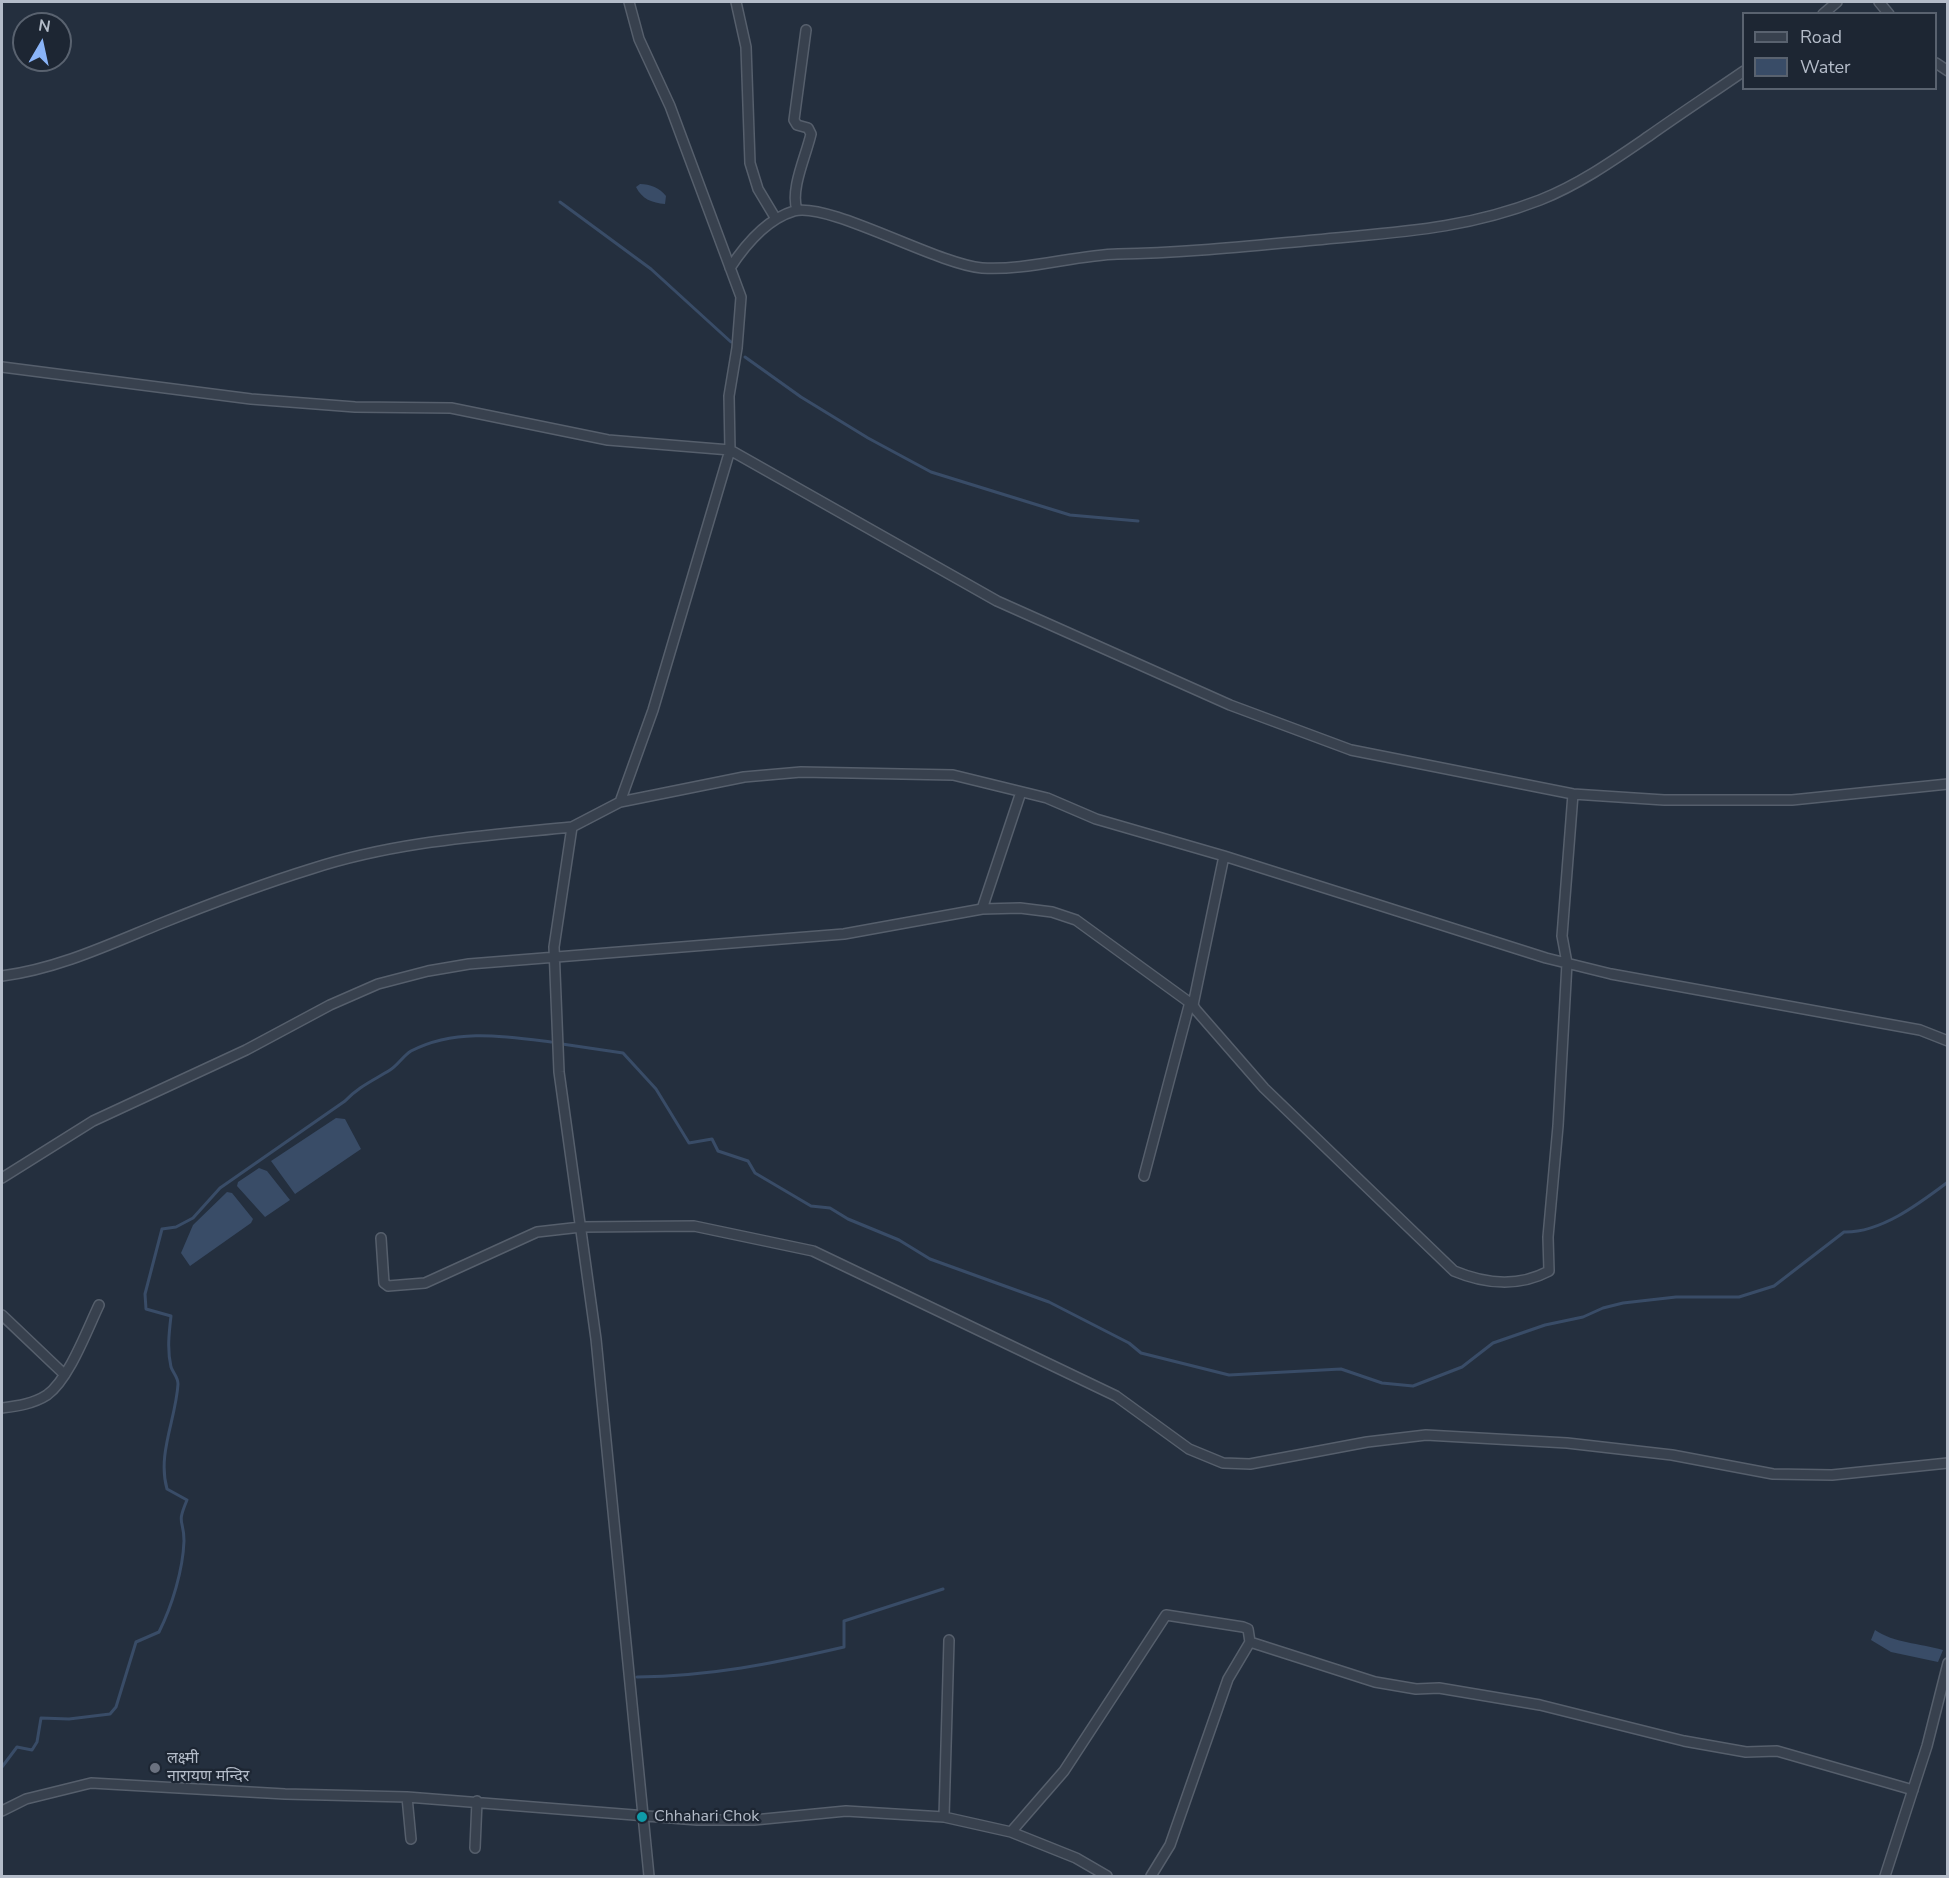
<!DOCTYPE html>
<html>
<head>
<meta charset="utf-8">
<style>
  body { margin:0 }
  #map { position:relative; width:1949px; height:1878px; overflow:hidden; background:#242f3e; font-family:"Nunito Sans",sans-serif }
  canvas { display:block }
  .frame { position:absolute; inset:0; border:3px solid #b4bcc9; pointer-events:none }
  .legend { position:absolute; left:1742px; top:12px; width:195px; height:78px; box-sizing:border-box; background:#1d2633; border:2px solid #59626f; margin:0; padding:8px 10px; list-style:none; font-size:18px; color:#b4bcc9 }
  .legend li { display:flex; align-items:center; gap:12px; height:30px }
  .legend b { width:30px; border:2px solid #59626f }
  .north { position:absolute; left:12px; top:12px; width:60px; height:60px; box-sizing:border-box; background:#1d2633; border:2px solid #59626f; border-radius:50%; rotate:9deg; font-size:16px; font-weight:700; line-height:24px; text-align:center; color:#b4bcc9 }
  .north::after { content:''; display:block; margin:auto; width:21px; height:27px; background:#8ab4f8; clip-path:polygon(50% 0,100% 100%,50% 72%,0 100%) }
</style>
</head>
<body>
<div id="map">
<canvas width="1949" height="1878"></canvas>
<div class="frame"></div>
<ul class="legend">
<li><b style="height:8px;background:#38414e"></b>Road</li>
<li><b style="height:16px;background:#394c67"></b>Water</li>
</ul>
<div class="north">N</div>
</div>
<script>
const context = document.querySelector('canvas').getContext('2d');
context.lineJoin = 'round';
function fillPath(path, color) {
  context.fillStyle = color;
  context.fill(path, 'evenodd');
}
function trace(path, color, width, dash) {
  context.strokeStyle = color;
  context.lineWidth = width;
  context.lineCap = dash ? 'butt' : 'round';
  context.setLineDash(dash || []);
  context.stroke(path);
}
function drawText(font, color, halo, rows, align = 'center') {
  context.font = font + ' "Nunito Sans","Noto Sans Devanagari",sans-serif';
  context.lineWidth = 4.5;
  context.setLineDash([]);
  context.textBaseline = 'middle';
  context.strokeStyle = halo;
  context.fillStyle = color;
  for (const [text, x, y, turn = 0] of rows) {
    context.save();
    context.translate(x, y);
    context.rotate((+turn || 0) * Math.PI / 180);
    context.textAlign = isNaN(turn) ? turn : align;
    if (halo) context.strokeText(text, 0, 0);
    context.fillText(text, 0, 0);
    context.restore();
  }
}
const water = new Path2D(`
  M640,184C650,184 660,188 666,196L665,204C652,203 642,199 636,187Z
  M336,1118L345,1119L361,1149L295,1194L271,1161Z
  M259,1168L267,1171L290,1200L265,1217L237,1186L238,1182Z
  M227,1192L232,1193L253,1219L251,1223L190,1266L181,1253L193,1225Z
  M1875,1630C1894,1643 1919,1643 1943,1650L1938,1662L1891,1652L1871,1640Z`);
const stream = new Path2D(`
  M560,202L651,269L731,342
  M745,357L801,397L868,438L931,472L1070,515L1138,521
  M562,1044L623,1053L656,1089L689,1143L712,1139L718,1151L748,1161L755,1173L811,1206L830,1208L848,1219L899,1240L930,1259L1049,1302L1129,1343L1141,1353L1229,1375L1341,1369L1382,1383L1413,1386L1462,1367L1493,1343L1545,1325L1583,1317L1603,1308L1623,1303L1676,1297H1739L1774,1286L1844,1232C1881,1233 1920,1203 1948,1182
  M637,1677C712,1676 771,1664 844,1647V1621L943,1589
  M2,1767L17,1747L32,1750L37,1742L41,1718L69,1719L110,1714L116,1707L136,1642L159,1632C172,1606 183,1570 184,1541C184,1518 176,1526 187,1500L167,1489C157,1454 176,1419 178,1384C178,1377 173,1373 171,1367C167,1350 169,1333 171,1316L146,1309L145,1294L162,1229L176,1227L193,1218L220,1188L345,1101C358,1087 374,1080 390,1070C398,1065 403,1056 411,1051C455,1028 504,1036 551,1042`);
const minor = new Path2D(`
  M629,2L639,39L670,106L741,297L737,348L729,396L730,450L653,710L620,802L572,827L554,947L559,1072L596,1339L649,1876
  M736,2L746,47L750,163L758,189L776,219
  M1879,2L1889,14
  M1823,14L1837,2
  M1936,63L1948,71
  M797,210C790,189 806,156 811,134L808,128L797,125L794,120L806,30
  M730,268C745,245 767,219 794,211C830,202 936,264 982,268C1025,271 1076,255 1118,254C1184,253 1249,246 1315,240C1396,232 1463,230 1540,200C1580,184 1614,160 1649,136C1680,114 1712,93 1744,71
  M2,367L251,399L355,407L451,408L608,440L730,450L997,601L1230,705L1351,750L1573,794L1664,800H1792L1948,784
  M620,802L744,777L801,772L953,775L1047,798L1096,819L1224,856L1546,958L1611,974L1920,1030L1948,1041
  M1224,856L1193,1005L1196,1010L1264,1088L1454,1271C1485,1284 1519,1287 1549,1271L1548,1237L1558,1126L1567,963L1562,936L1573,794
  M982,909L1021,792
  M2,976C56,969 106,946 157,925C207,905 259,885 311,869C396,841 484,836 572,827
  M1144,1176L1190,1002
  M2,1178L93,1121L246,1050L330,1005L378,984L428,971L469,964L844,934L982,909L1020,908L1052,912L1076,920L1193,1005
  M381,1238L384,1283L388,1286L425,1283L537,1232L581,1227L694,1226L813,1251L1116,1396L1189,1449L1223,1463L1250,1464L1367,1442L1426,1435L1567,1443L1672,1455L1773,1474L1832,1475L1948,1463
  M2,1315L64,1374
  M2,1408C17,1406 33,1404 47,1395C69,1379 87,1330 99,1305
  M407,1797L411,1839
  M2,1811L26,1799L91,1783L285,1794L407,1797L697,1820H754L846,1811L944,1817L1011,1832L1076,1858L1107,1876
  M944,1817L949,1640
  M1011,1832L1064,1771L1166,1615L1243,1627L1248,1629L1250,1642
  M475,1848L477,1801
  M1151,1876L1170,1845L1228,1679L1250,1642L1375,1682L1416,1689L1439,1688L1540,1705L1684,1741L1746,1752L1777,1751L1913,1790
  M1885,1876L1927,1746L1948,1663`);
const markers = [
  [155,1768,6,"#6b7280"],
  [642,1817,6,"#0f9aa8"]
];
const poiNames = [
  ["लक्ष्मी",167,1759],
  ["नारायण मन्दिर",167,1777],
  ["Chhahari Chok",654,1817]
];
fillPath(water, '#394c67');
trace(stream, '#394c67', 3);
trace(minor, '#565f6c', 12);
trace(minor, '#38414e', 9);
for (const [x, y, r, color] of markers) {
  const dot = new Path2D();
  dot.arc(x, y, r, 0, 2 * Math.PI);
  context.fillStyle = color;
  context.fill(dot);
  trace(dot, '#1d2633', 2);
}
drawText('16px', '#b4bcc9', '#1d2633', poiNames, 'left');
</script>
</body>
</html>
